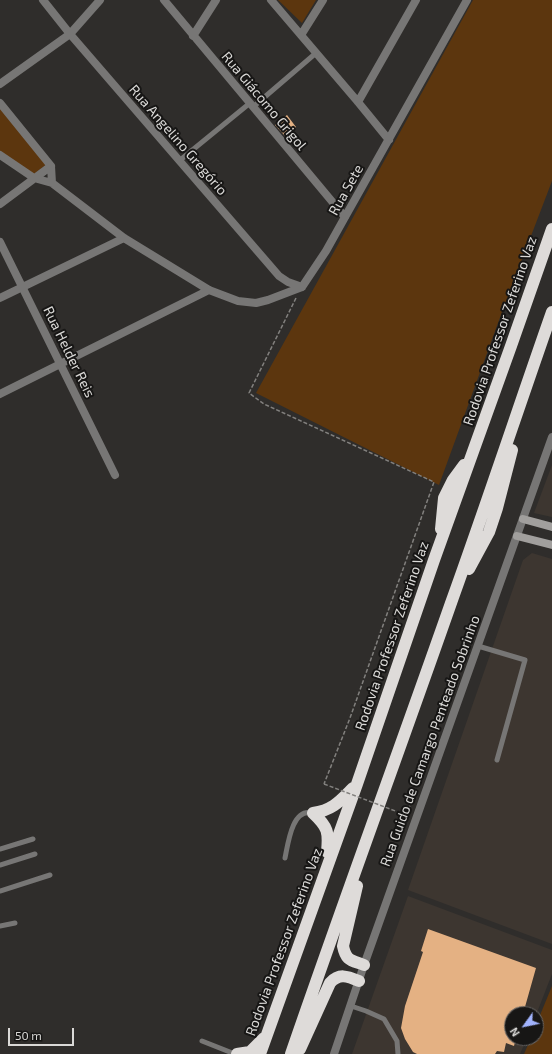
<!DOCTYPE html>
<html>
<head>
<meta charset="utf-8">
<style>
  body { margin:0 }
  #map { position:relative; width:552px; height:1054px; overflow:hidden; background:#2f2d2b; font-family:"Exo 2",sans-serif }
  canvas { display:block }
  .north { position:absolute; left:504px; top:1006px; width:40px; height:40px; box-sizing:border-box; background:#171615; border:1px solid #656463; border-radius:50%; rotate:237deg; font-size:11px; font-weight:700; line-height:16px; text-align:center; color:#dad9d7 }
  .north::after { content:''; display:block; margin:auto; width:14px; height:18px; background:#a1b3fd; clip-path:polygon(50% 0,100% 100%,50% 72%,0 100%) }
  .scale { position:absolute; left:8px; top:1028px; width:66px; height:18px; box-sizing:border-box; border:2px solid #dad9d7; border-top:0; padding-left:5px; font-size:12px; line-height:14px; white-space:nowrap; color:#dad9d7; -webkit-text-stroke:3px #171615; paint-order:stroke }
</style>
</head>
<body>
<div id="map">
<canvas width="552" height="1054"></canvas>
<div class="north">N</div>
<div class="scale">50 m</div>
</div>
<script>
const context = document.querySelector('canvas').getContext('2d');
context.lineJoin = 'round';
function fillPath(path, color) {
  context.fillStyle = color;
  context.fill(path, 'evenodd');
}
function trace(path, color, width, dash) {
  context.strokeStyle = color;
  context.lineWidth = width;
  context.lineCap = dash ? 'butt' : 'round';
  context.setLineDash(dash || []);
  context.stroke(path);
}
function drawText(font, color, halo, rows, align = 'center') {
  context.font = font + ' "Exo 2",sans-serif';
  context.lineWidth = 4;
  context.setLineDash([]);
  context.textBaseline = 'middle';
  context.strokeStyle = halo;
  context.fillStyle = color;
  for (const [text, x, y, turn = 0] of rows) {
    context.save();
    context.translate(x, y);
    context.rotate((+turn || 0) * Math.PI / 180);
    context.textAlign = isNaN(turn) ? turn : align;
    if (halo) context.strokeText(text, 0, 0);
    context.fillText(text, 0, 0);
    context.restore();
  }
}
const built = new Path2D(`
  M552,465V517L534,513Z
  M532,553L552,559V944L408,890L523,560Z
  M408,896L552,950V974L536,1015L512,1014V1038H527L520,1054H352Z`);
const green = new Path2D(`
  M278,0H316L302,23Z
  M473,0H552V181L502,312L439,485L256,393Z
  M0,107L48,163L33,175L0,152Z
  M552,986V1054H524L531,1038H536V1025Z`);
const building = new Path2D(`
  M287,115L296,127L285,136L275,125Z
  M428,929L536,968L523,1014H512V1038H516L514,1046L506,1043L504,1052L497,1051L495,1054H417L413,1052L405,1039L401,1028L405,1006L423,952L421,951Z`);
const path = new Path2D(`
  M296,298L249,393L264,404L434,482L350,718L324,784
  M406,815L417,789`);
const lane = new Path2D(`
  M253,107L316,53
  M179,161L250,103
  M478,646L525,660L497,760
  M0,849L33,839
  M285,858C288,844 292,808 312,813
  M0,865L35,854
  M0,891L50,875
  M0,926L15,923
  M351,1006L366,1011L384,1019L397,1041L398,1054
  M202,1041L235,1054`);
const street = new Path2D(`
  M43,0L70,34L279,276L288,282L302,287
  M164,0L345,217
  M271,0L358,102L389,140
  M301,35L323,0
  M193,36L216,0
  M0,84L70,34L100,0
  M358,102L416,0
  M0,103L51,166L52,183
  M0,155L34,178L52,183L124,238L209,290L238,301L256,303L268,300L302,287
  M0,204L51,166
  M0,242L115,475
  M302,287L326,251L345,217L467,0
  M0,298L124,238
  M0,394L209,290
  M334,1054L364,965L552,437`);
const secondary = new Path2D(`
  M523,519L552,527
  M517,536L552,545`);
const highway = new Path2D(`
  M441,529L444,498L453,480L464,465
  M469,569L489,532L497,508L512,450
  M313,813C328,827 329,832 327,852
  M313,813C333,810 340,801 353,788
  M357,886L343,946C346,961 351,960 364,965
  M300,1049L330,983C339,973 347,976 359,981
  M237,1054L250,1052L264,1038
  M260,1054L357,784L434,560L511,346L552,229
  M291,1054C343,903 398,754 451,603C486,506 518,409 552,312`);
const pathBridge = new Path2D(`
  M324,784L406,815`);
const streetNames = [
  ["Rua Giácomo Grigol",264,101,50],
  ["Rua Angelino Gregório",178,140,49],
  ["Rua Sete",346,190,-61],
  ["Rodovia Professor Zeferino Vaz",500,331,-71],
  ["Rua Helder Reis",69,352,64],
  ["Rodovia Professor Zeferino Vaz",392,636,-71],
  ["Rua Guido de Camargo Penteado Sobrinho",430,741,-70],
  ["Rodovia Professor Zeferino Vaz",284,942,-70]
];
fillPath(built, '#3d3630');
fillPath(green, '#5c360e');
fillPath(building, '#e4b183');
trace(path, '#82807e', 1.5, [4, 2]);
trace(lane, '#777675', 5);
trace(street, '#777675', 8);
trace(secondary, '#a19f9d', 8);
trace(highway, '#dedbd9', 12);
trace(pathBridge, '#82807e', 1.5, [4, 2]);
drawText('14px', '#dad9d7', '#171615', streetNames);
</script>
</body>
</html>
